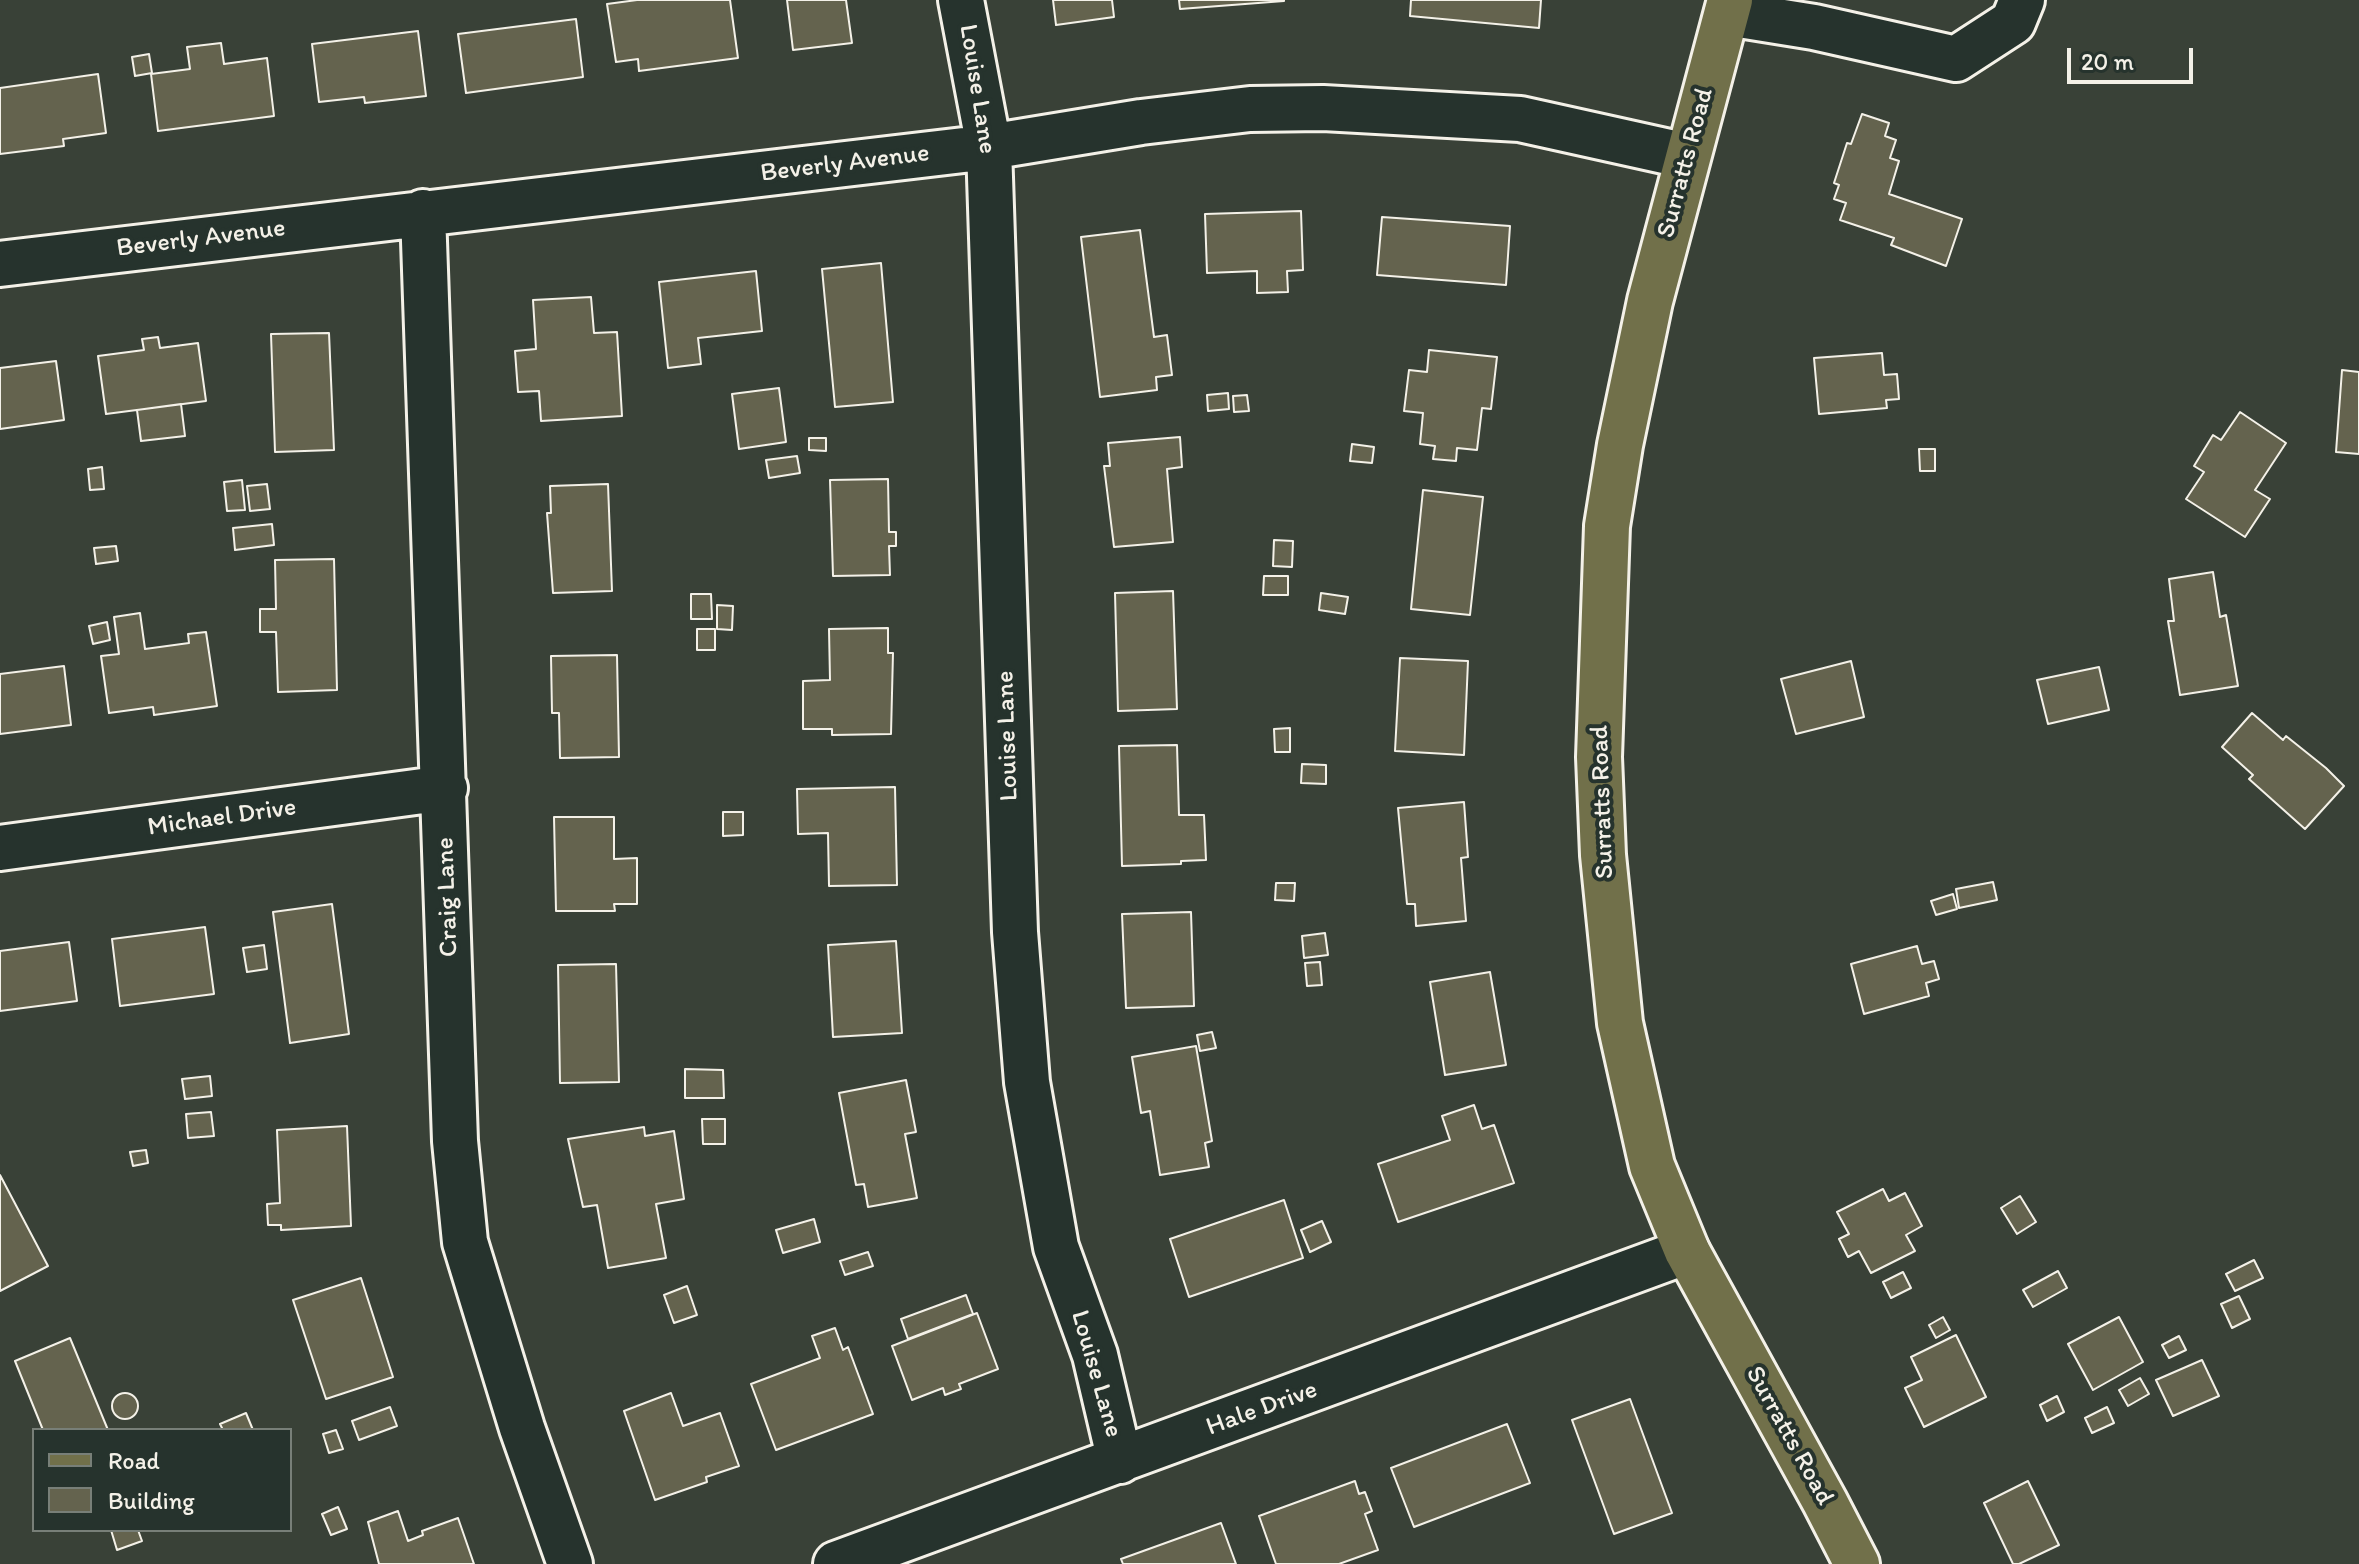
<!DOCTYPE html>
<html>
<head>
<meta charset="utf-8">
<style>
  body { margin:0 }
  #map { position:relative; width:2359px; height:1564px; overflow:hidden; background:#394137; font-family:Itim,sans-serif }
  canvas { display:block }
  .legend { position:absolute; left:32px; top:1428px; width:260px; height:104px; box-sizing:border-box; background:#26332d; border:2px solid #787f78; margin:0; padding:10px 14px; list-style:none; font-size:24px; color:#f4f1e8 }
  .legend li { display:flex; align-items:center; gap:16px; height:40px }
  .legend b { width:40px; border:2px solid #787f78 }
  .scale { position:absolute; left:2067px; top:48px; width:126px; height:36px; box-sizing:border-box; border:4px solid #f4f1e8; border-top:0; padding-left:10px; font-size:24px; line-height:28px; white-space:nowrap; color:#f4f1e8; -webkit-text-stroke:6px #26332d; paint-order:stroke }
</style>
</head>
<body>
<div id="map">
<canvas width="2359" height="1564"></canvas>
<ul class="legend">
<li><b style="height:10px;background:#71704a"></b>Road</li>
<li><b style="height:22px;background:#64634e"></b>Building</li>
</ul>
<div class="scale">20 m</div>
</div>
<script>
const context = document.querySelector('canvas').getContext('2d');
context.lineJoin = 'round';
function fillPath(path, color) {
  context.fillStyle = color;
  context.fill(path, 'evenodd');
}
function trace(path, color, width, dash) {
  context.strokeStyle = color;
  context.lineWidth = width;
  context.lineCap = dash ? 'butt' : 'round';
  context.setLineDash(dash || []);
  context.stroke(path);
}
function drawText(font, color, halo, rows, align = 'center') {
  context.font = font + ' Itim,sans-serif';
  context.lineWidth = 8;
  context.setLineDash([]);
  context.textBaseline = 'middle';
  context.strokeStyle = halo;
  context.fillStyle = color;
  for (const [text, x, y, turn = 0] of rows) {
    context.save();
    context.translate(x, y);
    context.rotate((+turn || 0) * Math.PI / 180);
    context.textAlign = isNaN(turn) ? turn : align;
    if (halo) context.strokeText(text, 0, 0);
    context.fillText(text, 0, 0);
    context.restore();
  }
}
const building = new Path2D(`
  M637,0H730L738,58L639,71L638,59L616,62L607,4Z
  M787,0H846L852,43L793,50Z
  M1053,0H1112L1114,17L1056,25Z
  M1179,0H1284V1L1180,9Z
  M1411,0H1541L1539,28L1410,16Z
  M576,19L583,77L466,93L458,34Z
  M418,31L426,96L365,103L364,97L319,102L312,44Z
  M221,43L224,64L267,58L274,116L158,131L151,74L190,69L187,47Z
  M149,54L152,73L135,76L132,57Z
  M98,74L106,133L63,139L64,146L0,154V88Z
  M1862,114L1889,123L1885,136L1896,140L1890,158L1899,161L1889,194L1962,219L1946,266L1891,245L1894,238L1840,220L1846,203L1834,199L1839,185L1834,183L1847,143L1851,144Z
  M1301,211L1303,270L1287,271L1288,292L1257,293V271L1207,273L1205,214Z
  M1382,217L1510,226L1506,285L1377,275Z
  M1140,230L1154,337L1167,335L1172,375L1156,377L1157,390L1100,397L1081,237Z
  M881,263L893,402L835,407L822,269Z
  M756,271L762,331L698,338L701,364L668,368L659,282Z
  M591,297L594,333L617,332L622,416L541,421L539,391L518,392L515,351L536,349L533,300Z
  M329,333L334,450L275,452L271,334Z
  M158,337L160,348L198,343L206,401L106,414L98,356L144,350L142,339Z
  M1429,350L1497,357L1491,409L1482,408L1477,450L1457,448L1456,461L1433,459L1435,446L1420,444L1423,413L1404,411L1409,370L1427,372Z
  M1882,353L1884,375L1897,374L1899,399L1886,400L1887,408L1819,414L1814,358Z
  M56,361L64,420L0,429V368Z
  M2342,370L2359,372V454L2336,452Z
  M779,388L786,442L739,449L732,394Z
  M1228,393L1229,409L1208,411L1207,395Z
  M1247,395L1249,411L1234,412L1233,396Z
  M181,404L185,436L141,441L137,410Z
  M2240,412L2286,443L2255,490L2270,499L2245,537L2186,499L2204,472L2194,466L2213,435L2221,440Z
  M1180,437L1182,467L1167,469L1173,542L1114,547L1104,466H1110L1108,443Z
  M809,438H826V451L809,450Z
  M1352,444L1374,447L1372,463L1350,461Z
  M1919,449H1935V471H1920Z
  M797,456L800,473L769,478L766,460Z
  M102,467L104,489L90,490L88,469Z
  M888,479L889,532H896V546H889L890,575L833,576L830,480Z
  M242,480L245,510L227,511L224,482Z
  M267,484L270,509L250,511L247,486Z
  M608,484L612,591L553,593L547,513H551L550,486Z
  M1423,490L1483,497L1470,615L1411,609Z
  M272,524L274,545L235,550L233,528Z
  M1274,540L1293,541L1292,567L1273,566Z
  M116,546L118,561L96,564L94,548Z
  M334,559L337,690L278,692L276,632H260V609H276L275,560Z
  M2213,572L2220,617L2226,615L2238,686L2180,695L2168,621H2174L2169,579Z
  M1264,576H1288V595H1263Z
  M1173,591L1177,709L1118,711L1115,593Z
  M1321,593L1348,597L1345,614L1319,610Z
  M691,594H711L712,619H691Z
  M717,605L733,606L732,630L717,629Z
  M140,613L145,649L189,643L188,634L206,632L217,706L154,715L153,707L109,713L101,656L119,654L114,617Z
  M107,622L110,640L93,644L89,626Z
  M888,628V653H893L891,734L832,735V729H803V681L830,680L829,629Z
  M697,629H715V650H697Z
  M617,655L619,757L560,758L559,713H552L551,656Z
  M1400,658L1468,661L1464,755L1395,751Z
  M1851,661L1864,717L1796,734L1781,679Z
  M64,666L71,725L0,734V674Z
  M2099,667L2109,710L2048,724L2037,680Z
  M2252,713L2283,740L2286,736L2326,768L2344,786L2305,829L2249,779L2253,775L2222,747Z
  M1290,728V752H1275L1274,729Z
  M1177,745L1179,815H1204L1206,860L1181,861V864L1122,866L1119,746Z
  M1302,764L1326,765V784L1301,783Z
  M895,787L897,885L829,886L828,833L798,834L797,789Z
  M1464,802L1468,857L1461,858L1466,921L1416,926L1415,904H1407L1398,808Z
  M723,812H743V835L723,836Z
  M554,817H614V859L637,858V904H614L615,911H556Z
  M1993,882L1997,900L1959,908L1956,889Z
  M1276,883H1295L1294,901L1275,900Z
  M1953,894L1957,909L1936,915L1931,901Z
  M332,904L349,1034L290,1043L273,912Z
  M1191,912L1194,1006L1126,1008L1122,914Z
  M205,927L214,994L120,1006L112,939Z
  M1325,933L1328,955L1304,958L1302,936Z
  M896,941L902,1033L833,1037L828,945Z
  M69,942L77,1001L0,1011V951Z
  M264,945L267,969L247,972L243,948Z
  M1917,946L1922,964L1934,961L1939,979L1926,983L1929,996L1864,1014L1851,964Z
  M1320,962L1322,985L1307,986L1305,963Z
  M616,964L619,1082L560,1083L558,965Z
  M1490,972L1506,1065L1445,1075L1430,982Z
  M1212,1032L1216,1048L1200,1051L1197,1035Z
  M1196,1046L1212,1141L1205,1143L1209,1167L1160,1175L1150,1111L1141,1113L1132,1057Z
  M685,1069L723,1070L724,1098H685Z
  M210,1076L212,1096L185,1099L182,1079Z
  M906,1080L916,1132L905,1134L917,1198L868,1207L864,1184L856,1185L839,1093Z
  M1474,1105L1482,1129L1494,1125L1514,1183L1398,1222L1378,1164L1450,1140L1442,1116Z
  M211,1112L214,1136L188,1138L186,1114Z
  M702,1119H725V1144H703Z
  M347,1126L351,1226L281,1230V1225H268L267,1204L280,1203L277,1130Z
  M644,1127L645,1136L674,1131L684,1199L656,1204L666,1258L608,1268L597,1205L583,1207L568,1139Z
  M146,1150L148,1163L133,1166L130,1152Z
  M0,1175L48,1266L0,1291Z
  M1883,1189L1889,1201L1905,1193L1922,1226L1906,1235L1915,1251L1871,1273L1859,1251L1848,1257L1839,1239L1849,1234L1837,1212Z
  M2020,1196L2036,1222L2017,1234L2001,1208Z
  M1284,1200L1303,1258L1189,1297L1170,1239Z
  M814,1219L820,1242L783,1253L776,1230Z
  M1322,1221L1331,1242L1310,1252L1301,1230Z
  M868,1252L873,1266L845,1275L840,1261Z
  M2254,1260L2263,1278L2235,1291L2226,1274Z
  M2058,1271L2067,1288L2033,1307L2023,1290Z
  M1903,1272L1911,1288L1891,1298L1883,1282Z
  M361,1278L393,1377L326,1399L293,1300Z
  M687,1286L697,1315L674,1323L664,1295Z
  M966,1295L973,1314L908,1339L901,1319Z
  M2239,1296L2250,1319L2232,1328L2221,1304Z
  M977,1313L998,1369L959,1384L961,1389L945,1395L943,1388L912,1400L892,1346Z
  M1943,1317L1950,1330L1936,1338L1929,1325Z
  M2119,1317L2143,1362L2093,1390L2068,1344Z
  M835,1328L843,1350L848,1347L873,1414L776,1450L751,1384L820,1358L812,1336Z
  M1956,1335L1986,1397L1924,1427L1905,1388L1922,1380L1911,1357Z
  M2179,1336L2186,1350L2169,1358L2162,1345Z
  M70,1338L108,1430H43L15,1361Z
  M2202,1360L2219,1396L2173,1416L2156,1380Z
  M2140,1378L2149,1394L2128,1406L2119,1390Z
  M671,1393L683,1426L720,1413L739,1466L706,1477L707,1482L655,1500L624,1411Z
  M112 1406a13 13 0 1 1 26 0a13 13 0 1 1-26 0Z
  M2057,1396L2064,1412L2047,1421L2040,1405Z
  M1630,1399L1672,1513L1614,1534L1572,1420Z
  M390,1407L397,1426L359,1440L352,1421Z
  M2107,1407L2114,1423L2092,1433L2085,1418Z
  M246,1413L253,1430H223L220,1424Z
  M1507,1424L1530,1483L1414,1527L1391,1468Z
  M336,1430L343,1449L329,1453L323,1434Z
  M1355,1481L1359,1494L1365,1492L1372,1511L1365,1514L1378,1550L1339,1564H1276L1259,1516Z
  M2028,1481L2059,1545L2019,1564H2013L1984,1503Z
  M338,1507L347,1529L331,1535L322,1514Z
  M398,1511L408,1541L423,1535L422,1531L458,1518L474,1564H379L368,1522Z
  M1221,1523L1236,1564H1123L1121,1559Z
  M111,1530H138L142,1541L117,1550Z`);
const minor = new Path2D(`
  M961,0L989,147L1015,932L1027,1082L1056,1247L1095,1355L1120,1461
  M1727,13L1814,27L1956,59L2013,22L2022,0
  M423,212L455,1141L465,1242L522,1428L570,1564
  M0,264L989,147L1141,122L1250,109L1323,108L1520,119L1687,156
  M0,848L445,788
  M836,1564L1687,1251`);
const major = new Path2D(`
  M1730,0L1650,301L1620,445L1607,526L1599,757L1603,855L1620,1023L1652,1166L1687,1251L1825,1502L1857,1564`);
const streetNames = [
  ["Louise Lane",977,89,81],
  ["Surratts Road",1686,163,-75],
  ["Beverly Avenue",845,164,-7],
  ["Beverly Avenue",201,239,-7],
  ["Louise Lane",1008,736,-92],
  ["Surratts Road",1603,802,-92],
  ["Michael Drive",222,818,-8],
  ["Craig Lane",448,897,-92],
  ["Louise Lane",1096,1374,74],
  ["Hale Drive",1262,1409,-20],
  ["Surratts Road",1789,1436,61]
];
fillPath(building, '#64634e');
trace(building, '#f4f1e8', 2);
trace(minor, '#f4f1e8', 50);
trace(major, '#f4f1e8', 50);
trace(minor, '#26332d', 44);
trace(major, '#71704a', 44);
drawText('26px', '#f4f1e8', '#26332d', streetNames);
</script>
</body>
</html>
